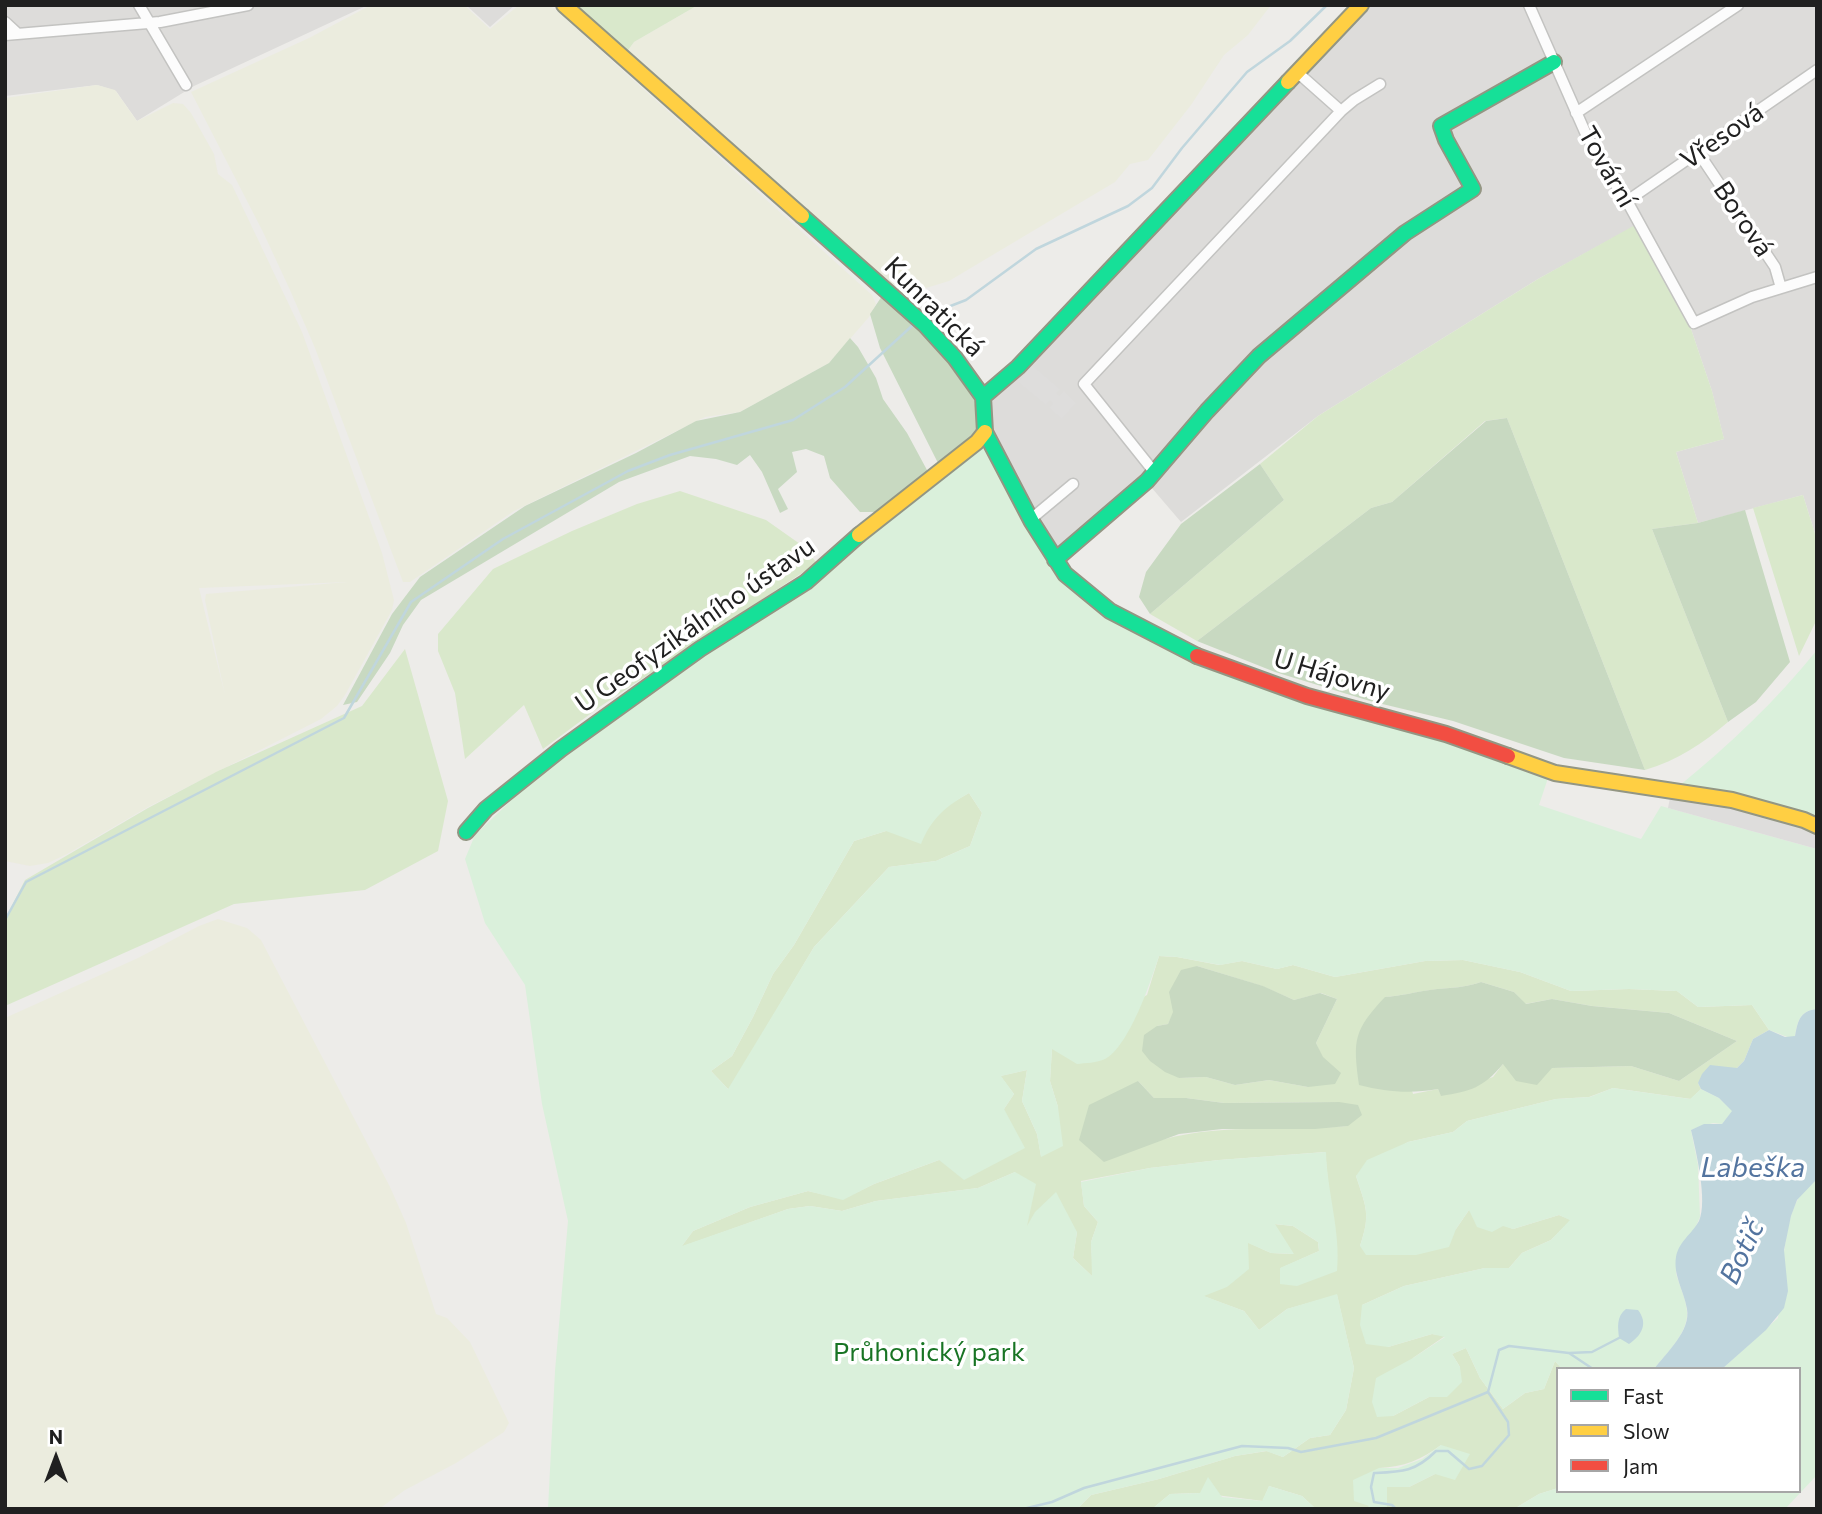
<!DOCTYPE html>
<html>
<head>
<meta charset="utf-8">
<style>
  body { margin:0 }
  #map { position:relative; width:1822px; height:1514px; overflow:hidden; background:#edece9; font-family:Commissioner,sans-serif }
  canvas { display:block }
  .frame { position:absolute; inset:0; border:7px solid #202020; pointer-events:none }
  .legend { position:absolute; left:1556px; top:1367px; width:245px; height:126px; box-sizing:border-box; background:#fff; border:2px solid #a6a6a6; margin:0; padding:9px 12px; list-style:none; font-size:21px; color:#202020 }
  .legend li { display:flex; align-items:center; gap:14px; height:35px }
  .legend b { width:35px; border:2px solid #a6a6a6 }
  .north { position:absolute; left:21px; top:1423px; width:70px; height:70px; -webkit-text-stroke:5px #fff; paint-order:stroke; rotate:0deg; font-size:19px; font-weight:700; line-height:28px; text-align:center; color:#202020 }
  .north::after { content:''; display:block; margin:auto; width:24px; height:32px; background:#202020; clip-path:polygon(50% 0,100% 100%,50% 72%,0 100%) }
</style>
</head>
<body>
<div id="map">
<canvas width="1822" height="1514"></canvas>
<div class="frame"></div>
<ul class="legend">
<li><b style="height:9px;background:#16e098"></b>Fast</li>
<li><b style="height:9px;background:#ffcf43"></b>Slow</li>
<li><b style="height:9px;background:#f24e42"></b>Jam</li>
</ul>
<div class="north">N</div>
</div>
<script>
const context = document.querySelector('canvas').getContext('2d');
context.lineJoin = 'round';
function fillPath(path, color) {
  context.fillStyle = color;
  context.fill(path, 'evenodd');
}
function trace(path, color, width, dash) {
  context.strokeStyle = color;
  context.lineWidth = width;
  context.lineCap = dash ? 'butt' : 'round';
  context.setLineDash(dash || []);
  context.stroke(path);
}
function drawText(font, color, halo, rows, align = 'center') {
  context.font = font + ' Commissioner,sans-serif';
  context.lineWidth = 7;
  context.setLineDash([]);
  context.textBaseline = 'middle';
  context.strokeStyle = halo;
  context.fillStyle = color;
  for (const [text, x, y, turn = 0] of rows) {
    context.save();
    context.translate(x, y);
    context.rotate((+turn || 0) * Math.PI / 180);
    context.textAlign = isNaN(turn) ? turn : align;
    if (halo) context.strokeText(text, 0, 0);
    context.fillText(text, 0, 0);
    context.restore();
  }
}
const residential = new Path2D(`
  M5,5H368L194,86L137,121L116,91L97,85L5,96Z
  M466,5H515L490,27Z
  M1352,5H1817V540L1803,495L1698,523L1676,452L1724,439L1712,391L1690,326L1635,226L1538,279L1318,416L1181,522L1151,487L1064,564L1031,516L989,419L996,380Z`);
const farmland = new Path2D(`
  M371,5H464L490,29L519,5H550L872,295L876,304L869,317L829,363L740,412L705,417L514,511L410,582H403L315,348L290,290L263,232L191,92L309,38Z
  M698,5H1271L1248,35L1224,55L1191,105L1148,160L1130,164L1115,182L949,281L903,295L888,289L626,53L634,42Z
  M97,85L115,90L137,121L173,103L183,104L191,113L214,154L218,174L232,185L302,332L382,553L394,600L392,610L345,695L337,706L321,719L148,807L67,854L48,863L30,866L5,861V98ZM347,582L206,594L205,600L225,695L199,588Z
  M218,919L247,928L261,940L390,1187L406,1223L436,1314L447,1318L470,1342L509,1423L504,1432L456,1463L405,1490L379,1509H5V1018L138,958L199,926Z`);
const grass = new Path2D(`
  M574,5H698L634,42L626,53Z
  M1635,225L1690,326L1712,391L1724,439L1676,452L1698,523L1652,529L1728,722C1702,744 1678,760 1645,770L1507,418L1485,421L1392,502L1371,508L1197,641L1150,614L1284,500L1260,464L1318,416L1538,279Z
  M680,491L766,520L800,544L817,563L601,706L543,749L524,705L465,759L455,693L438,651V634L493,569L572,531L637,504Z
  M1803,495L1817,540V619L1799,656L1753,508Z
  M405,649L448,801L438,851L365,890L234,904L5,1006V919L25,880L148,808L218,771L362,706Z
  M969,793L982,813L970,846L936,861L889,867L814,947L729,1090L711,1071L732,1056L753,1017L773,974L794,945L854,841L886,831L928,826L946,806Z
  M1159,956L1177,957L1219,965L1242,961L1277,969L1293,965L1335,977L1425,961L1463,960L1520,972L1571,991L1629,989L1677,991L1698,1007L1752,1005L1769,1030L1753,1039L1744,1061L1737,1068L1698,1083L1701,1089L1691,1099L1613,1088L1589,1097L1556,1099L1467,1121L1453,1132L1408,1142L1356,1176C1366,1207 1371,1214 1360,1246L1456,1229L1469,1210L1513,1229L1559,1215L1571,1220L1551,1240L1522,1253L1509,1268H1485L1404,1286L1362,1305L1388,1347L1432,1334L1445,1336L1413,1358L1393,1416L1429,1397L1460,1367L1452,1354L1466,1348L1480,1378L1503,1409L1525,1393L1544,1389L1555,1361L1562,1369H1558V1488L1539,1494L1514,1509H1387V1487H1409L1435,1474L1441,1445C1421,1460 1404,1467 1379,1468L1370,1506L1366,1509H1316L1302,1496L1269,1486L1263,1501L1200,1493L1170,1494L1152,1509H1077L1091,1495L1159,1479L1235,1456L1267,1451L1283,1457L1310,1438L1330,1435L1346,1410L1354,1368L1337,1295L1287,1309L1259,1330L1244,1311L1203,1296L1247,1242L1271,1253L1293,1254L1274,1224L1293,1226L1318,1242L1319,1251L1281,1268L1337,1271L1325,1152L1219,1160L1150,1168L1081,1181L1084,1206L1098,1222L1091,1242L1093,1277L1073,1258L1077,1232L1026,1229L1015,1172L978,1188L876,1201L842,1211L810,1206L788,1209L681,1247L693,1231L750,1207L808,1191L843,1199L874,1184L939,1160L1004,1109L1014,1094L1000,1076L1027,1070L1022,1101L1037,1134L1041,1156L1058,1107L1050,1081L1052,1048L1147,995ZM1197,966L1262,986L1294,1000L1321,993L1337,999L1316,1043L1322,1057L1308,1087L1269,1080L1235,1085L1206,1077L1179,1078L1157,1026L1168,1024ZM1481,982L1514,992L1525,1004L1552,999L1592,1006L1669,1013L1737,1041L1679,1081L1631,1066L1552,1068L1503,1064L1493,1077L1441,1095L1438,1089L1413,1094L1385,997C1401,996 1415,992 1431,990C1451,987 1460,989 1481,982ZM1138,1081L1154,1098H1186L1224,1103L1339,1102L1347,1126C1281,1132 1215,1122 1151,1143Z`);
const forest = new Path2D(`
  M882,296L930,339L974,398L979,434L939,465L880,348L870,314Z
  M850,338L858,347L876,378L883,399L907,433L927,470L926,474L875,512H860L830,478L824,456L806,449L792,452L797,472L778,489L788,509L780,513L762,472L750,455L737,465L716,459L690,456L619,482L421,600L403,625L390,653L357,702L343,705L392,614L420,577L525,506L636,453L696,421L740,412L829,363Z
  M1507,418L1645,770L1564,758L1453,721L1370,701L1275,672L1197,641L1371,508L1392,502L1486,421Z
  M1260,464L1284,500L1150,614L1139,597L1146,572L1181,524Z
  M1745,510L1790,662L1756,702L1728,722L1652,529L1698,523Z
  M1197,966L1263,986L1294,1000L1320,993L1337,999L1316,1043L1323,1057L1341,1073L1335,1084L1308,1087L1269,1080L1235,1085L1206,1077L1179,1078L1165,1072L1150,1061L1142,1051L1144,1035L1157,1026L1168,1024L1173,1012L1169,992L1181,970Z
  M1481,982L1514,992L1526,1004L1552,999L1592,1006L1669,1013L1737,1041L1679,1081L1631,1066L1552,1068L1537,1085L1516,1081L1503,1064C1483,1088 1471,1091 1441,1096L1438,1089C1410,1094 1387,1092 1359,1085C1353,1040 1353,1031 1385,997C1401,996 1415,992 1430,990C1451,987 1460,989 1481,982Z
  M1138,1081L1154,1098H1186L1224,1103L1339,1102L1358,1105L1362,1115L1348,1126L1315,1129H1222L1179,1134L1104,1162L1079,1140L1089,1105Z`);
const park = new Path2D(`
  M986,444L1059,577L1198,664L1311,705L1442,740L1548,778L1539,805L1641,839L1661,806L1817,849V1009C1800,1011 1798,1020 1795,1036L1790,1038L1769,1030L1752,1005L1698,1007L1677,991L1629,989L1571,991L1520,972L1463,960L1425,961L1335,977L1293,965L1277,969L1242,961L1220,965L1177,957L1159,956C1151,981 1129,1047 1105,1059C1097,1063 1085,1063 1077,1064L1052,1049L1050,1081L1058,1107L1063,1146L1041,1157L1037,1134L1022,1101L1027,1070L1001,1076L1014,1094L1004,1109L1025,1148L964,1180L939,1160L874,1184L843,1200L808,1191L750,1207L693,1231L682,1246L788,1209L810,1206L842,1211L876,1201L978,1188L1015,1172L1036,1184L1027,1226L1035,1212L1056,1192L1077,1232L1073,1258L1092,1276L1091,1242L1098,1222L1084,1206L1081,1182L1150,1168L1219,1160L1326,1152C1327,1192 1341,1232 1337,1271L1297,1286L1280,1284V1268L1319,1251L1318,1242L1293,1226L1275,1224L1294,1254L1271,1253L1248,1243L1249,1269L1227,1287L1204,1296L1244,1311L1259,1330L1287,1309L1337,1294L1354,1368L1346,1410L1330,1435L1310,1438L1283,1457L1266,1451L1235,1456L1159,1479L1091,1495L1077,1509H548L555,1371L568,1221L542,1104L525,985L485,923L465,859L475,835L540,773L627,712ZM969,793L982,813L970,846L936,861L889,867L814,947L728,1089L711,1071L732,1056L753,1017L773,974L794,945L854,841L886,831L921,844C931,819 946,806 969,793Z
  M1817,650V818C1773,800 1725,792 1679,786C1729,745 1776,701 1817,650Z
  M1613,1088L1690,1099L1701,1089L1719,1098L1733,1111L1722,1124L1713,1123L1691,1130L1698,1165L1700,1217L1676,1273C1679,1285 1686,1299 1687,1311C1689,1332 1667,1353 1654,1369H1562L1555,1361L1544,1389L1525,1393L1503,1409L1480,1378L1466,1348L1452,1354L1460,1367L1462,1382L1447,1397H1429L1393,1416L1377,1417L1372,1402L1376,1378L1413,1358L1445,1337L1432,1334L1388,1347L1366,1344L1360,1325L1362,1305L1404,1286L1485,1268H1509L1522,1253L1551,1240L1570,1220L1559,1215L1513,1229L1503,1226L1492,1232L1477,1227L1469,1210L1456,1229L1449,1247L1416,1255H1366L1360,1246C1371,1214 1366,1207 1356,1176L1367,1160L1408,1142L1453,1132L1467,1121L1556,1099L1590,1097Z
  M1817,1179V1475L1785,1509H1514L1539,1494L1558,1488V1491H1799V1369H1722L1778,1318C1782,1285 1782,1227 1798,1199C1802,1191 1810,1186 1817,1179Z
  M1441,1445L1470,1454L1455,1480L1435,1474L1409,1487H1387V1509H1366L1369,1506L1354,1501L1353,1480L1379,1468H1398L1422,1459Z
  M1208,1477L1222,1497L1262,1501L1269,1486L1302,1496L1316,1509H1152L1170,1494L1200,1493Z`);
const parking = new Path2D(`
  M1032,365L1060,389L1056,393L1059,396L1064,391L1076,403L1062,419L1049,408L1053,403L1050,400L1046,405L1018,382Z
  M1670,798L1728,806L1774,818L1817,833V849L1668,808Z`);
const water = new Path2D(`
  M1817,1009V1179L1797,1200L1791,1216L1784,1250L1788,1291L1784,1308L1766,1330L1722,1369H1654C1666,1353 1691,1331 1687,1309C1684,1291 1673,1275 1676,1257C1679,1241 1692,1234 1699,1221C1708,1201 1696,1151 1691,1130L1704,1124H1722L1732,1111L1719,1098L1701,1089L1698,1083L1702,1074L1710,1065L1737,1068L1744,1061L1753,1039L1769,1030L1785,1037L1795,1036C1798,1020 1800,1011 1817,1009Z
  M1626,1309L1638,1310C1649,1324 1641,1336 1629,1344L1619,1338C1618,1327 1616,1317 1626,1309Z`);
const stream = new Path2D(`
  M922,317L966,300L1036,249L1128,206L1152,188L1182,148L1247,72L1290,41L1327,5
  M5,920L26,882L344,718L411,602L503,539L628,471L670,455L793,420L845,387L914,324
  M1569,1353L1592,1352L1619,1338
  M1023,1509L1052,1502L1084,1488L1242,1446L1288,1448L1301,1452L1376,1438L1488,1392
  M1396,1509L1392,1505L1374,1502L1371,1487L1374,1473C1402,1472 1415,1472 1436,1451H1448L1469,1469L1482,1466L1509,1435L1508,1422L1488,1392L1499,1350L1509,1346L1569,1353L1593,1369`);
const street = new Path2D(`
  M139,5L186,85
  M1529,5L1585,132L1603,166L1627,201L1694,323L1752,297L1817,277
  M5,22L18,34
  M5,35L160,22L248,5
  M1297,72L1341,111
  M1576,113L1738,5
  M1698,152L1775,267L1781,288
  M1627,201L1817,70
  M1155,473L1084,384L1341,111L1354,100L1380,84
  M1031,519L1073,484`);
const fast = new Path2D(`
  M802,216L925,325L955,358L983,397
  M983,397L985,432L1032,522L1065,574L1110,611L1197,656
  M983,397L1018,367L1288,82
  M1055,560L1147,481L1207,411L1259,356L1405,233L1473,189L1446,140L1441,126L1554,62
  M466,832L486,809L561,749L700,649L806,582L859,535`);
const slow = new Path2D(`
  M564,5L802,216
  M1288,82L1361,5
  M859,535L977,442L985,432
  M1508,756L1555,773L1732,800L1804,820L1817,826`);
const jam = new Path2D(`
  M1197,656L1307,696L1446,734L1508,756`);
const streetNames = [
  ["Vřesová",1722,136,-35],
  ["Tovární",1607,167,60],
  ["Borová",1743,219,56],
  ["Kunratická",934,307,45],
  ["U Geofyzikálního ústavu",695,625,-35],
  ["U Hájovny",1332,675,17]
];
const parkNames = [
  ["Průhonický park",929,1352]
];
const waterNames = [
  ["Labeška",1753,1168],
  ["Botič",1742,1252,-65]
];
fillPath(residential, '#dddcda');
fillPath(farmland, '#ebecde');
fillPath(grass, '#d9e8cb');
fillPath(forest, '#c8d9c1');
fillPath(park, '#daf0db');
fillPath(parking, '#dedddc');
fillPath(water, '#c0d6dd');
trace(stream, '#c0d6dd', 2.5);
trace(street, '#c3c3c1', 13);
trace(fast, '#939683', 18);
trace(slow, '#939683', 18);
trace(jam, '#939683', 18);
trace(street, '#fcfcfc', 10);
trace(fast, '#16e098', 14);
trace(slow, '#ffcf43', 14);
trace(jam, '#f24e42', 14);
drawText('26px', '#202020', '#fff', streetNames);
drawText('26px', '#187424', '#fff', parkNames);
drawText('italic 28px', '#53749f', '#fff', waterNames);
</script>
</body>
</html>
